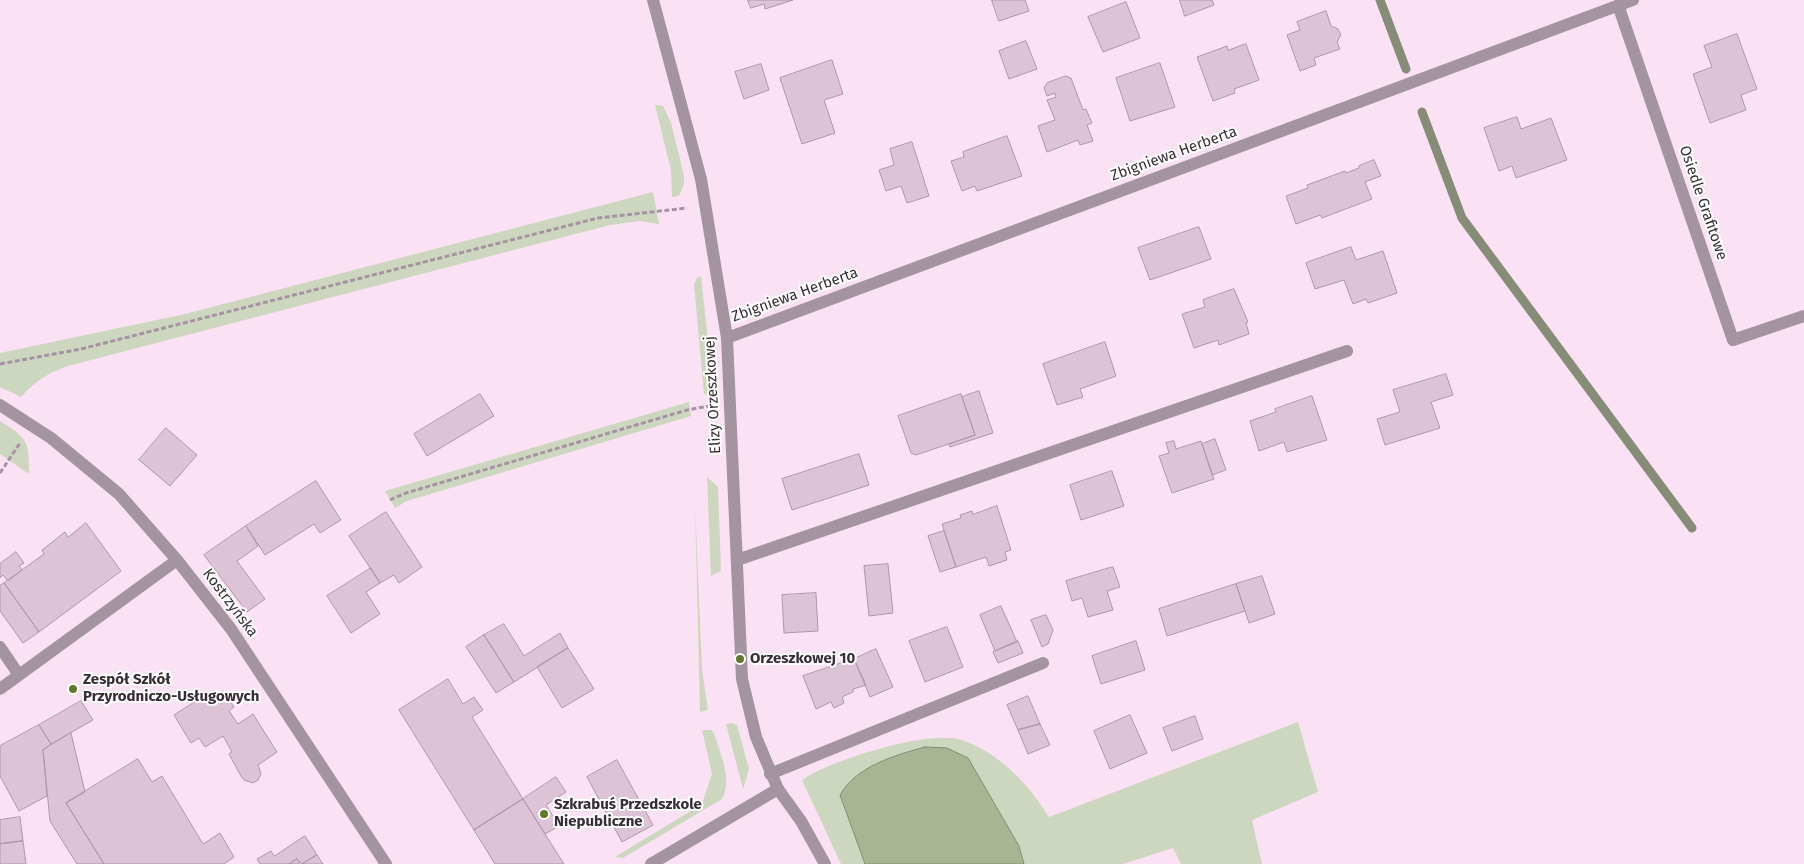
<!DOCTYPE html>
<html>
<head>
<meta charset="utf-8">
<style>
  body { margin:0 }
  canvas { display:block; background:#fbe1f4 }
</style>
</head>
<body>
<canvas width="1804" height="864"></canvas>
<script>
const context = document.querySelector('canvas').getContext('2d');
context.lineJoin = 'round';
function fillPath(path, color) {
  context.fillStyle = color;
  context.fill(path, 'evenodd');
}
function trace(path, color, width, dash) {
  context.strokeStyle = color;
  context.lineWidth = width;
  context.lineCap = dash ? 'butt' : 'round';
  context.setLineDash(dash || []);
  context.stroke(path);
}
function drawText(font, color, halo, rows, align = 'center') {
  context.font = font + ' "Fira Sans",sans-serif';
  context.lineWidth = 4;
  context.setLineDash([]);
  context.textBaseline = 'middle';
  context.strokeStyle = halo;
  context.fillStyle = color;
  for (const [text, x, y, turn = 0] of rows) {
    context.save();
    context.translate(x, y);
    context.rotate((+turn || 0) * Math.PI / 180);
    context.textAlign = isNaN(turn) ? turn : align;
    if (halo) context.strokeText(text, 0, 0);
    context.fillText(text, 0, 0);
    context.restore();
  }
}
const green = new Path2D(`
  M655,105L663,106L671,123L684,176V184L679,196L672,197L671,170Z
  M653,192L659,224L640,221L610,225L68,366C48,373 35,381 21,397L0,387V353L185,314Z
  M701,276L713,388L704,395L694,284L697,278Z
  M689,402L691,416L407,501L395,508L385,491Z
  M0,421C28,438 29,442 29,474L0,454Z
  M707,477L718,487L721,571L711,576Z
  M695,505L702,669L708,710L700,712Z
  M1298,722L1318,792L1252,820L1262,864H1181L1173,848L1123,864H841L802,780C830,760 930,729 962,740C1000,753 1029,785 1049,817Z
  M732,723L737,725L749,769L743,789L726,724Z
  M702,730H711L714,733C720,754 733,779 722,799L623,858L615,857L702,804L712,774Z`);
const water = new Path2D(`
  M925,747L947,748L968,758L1019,846L1024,864H865L840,795C856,766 896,755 925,747Z`);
const stream = new Path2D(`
  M1380,0L1406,69
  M1422,112L1462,218L1692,528`);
const building = new Path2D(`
  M748,0H793L765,9L764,4L751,8Z
  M992,0H1025L1029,11L999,21Z
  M1180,0H1212L1214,5L1185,16Z
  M1126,2L1140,38L1103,52L1088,17Z
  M1326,11L1331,26L1338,29L1341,35L1337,42L1340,49L1314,58L1316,65L1300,71L1287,35L1300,30L1297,22Z
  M1737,34L1757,89L1741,95L1746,110L1710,123L1693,74L1712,67L1704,46Z
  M1026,41L1037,69L1009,79L999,51Z
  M1246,44L1259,80L1234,89L1235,93L1213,101L1197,57L1227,46L1228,50Z
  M832,60L843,94L824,100L835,133L802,144L780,78Z
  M1160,63L1175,107L1130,121L1116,78Z
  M761,64L769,90L744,99L735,72Z
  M1066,76L1071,78L1083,110L1086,109L1092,123L1087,125L1093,141L1080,145L1078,140L1047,152L1038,126L1055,120L1047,100L1056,97L1055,93L1047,96L1044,88L1047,83Z
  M1517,117L1521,129L1551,118L1567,160L1516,178L1512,166L1499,171L1484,128Z
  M1007,136L1022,176L977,191L975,186L962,191L951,161L964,157L963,152Z
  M912,142L929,196L907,203L901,186L886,191L879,170L894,165L890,149Z
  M1374,160L1381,176L1365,182L1372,199L1322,218L1320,215L1296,224L1286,196L1308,188L1307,185L1345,171L1346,173L1359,168V166Z
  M1199,227L1211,259L1150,280L1138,248Z
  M1351,247L1356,260L1383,251L1397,293L1368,303L1366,299L1353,304L1344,280L1315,289L1306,263Z
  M1234,289L1248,322L1246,323L1249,334L1219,345L1218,340L1194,348L1182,314L1205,307L1203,300Z
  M1105,342L1116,376L1080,389L1083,397L1057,405L1043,364Z
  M1446,374L1453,395L1431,402L1440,428L1385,445L1377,419L1400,412L1393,390Z
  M979,391L993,433L950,447L949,444L975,435L962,397Z
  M480,394L494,416L427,456L414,434Z
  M961,394L975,435L916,455L911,453L898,416Z
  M1312,396L1327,440L1287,452L1284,442L1259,451L1250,421L1276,412L1275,409Z
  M166,428L197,455L170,486L139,460Z
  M1215,439L1226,470L1212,475L1202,444Z
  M1174,441L1176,449L1201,441L1214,479L1172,493L1159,456L1169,453L1166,443Z
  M859,454L869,485L792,510L782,479Z
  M1112,471L1124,506L1081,520L1070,485Z
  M316,481L341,520L320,533L314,524L265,555L246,526Z
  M997,506L1011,550L1005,552L1007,560L989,566L986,557L956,567L942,524L961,518L960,515L972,511L973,514Z
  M386,512L422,567L399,583L394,575L380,583L349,536Z
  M86,523L121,571L39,632L4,583L44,554L42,550L65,532L68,537Z
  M246,526L258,546L237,561L265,599L247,612L204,555Z
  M944,531L956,567L940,572L928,536Z
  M16,552L24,563L19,566L22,570L8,581L3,575L0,578V564Z
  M888,564L893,613L869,616L864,566Z
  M1113,567L1120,587L1107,591L1113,610L1088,617L1082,598L1072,601L1066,581Z
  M371,568L380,583L366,592L380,614L351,633L327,596Z
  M1262,576L1275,614L1249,623L1236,584Z
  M4,583L39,632L23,643L0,611V586Z
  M1236,584L1245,611L1167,636L1159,609Z
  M816,593L818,631L784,633L782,595Z
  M1001,606L1017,642L995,651L980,615Z
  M1046,615L1053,630L1048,644L1042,647L1031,620Z
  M504,624L524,656L560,633L568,648L514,682L484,635Z
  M947,627L963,667L925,682L909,641Z
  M484,635L514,682L496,693L466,647Z
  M1018,641L1023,653L998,663L993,652Z
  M1136,641L1145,670L1101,684L1092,656Z
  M568,648L594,689L562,708L537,667Z
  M876,649L893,687L870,697L854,659Z
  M854,659L866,685L853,689V692L842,697L844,703L834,708L831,702L816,709L803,676Z
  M448,679L463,704L474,697L483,710L472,717L523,799L474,830L399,710Z
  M223,691L234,707L229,711L238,724L253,714L277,752L258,765L261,774L258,780L253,783L244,780L241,776L229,754L232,752L223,736L205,747L199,738L191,743L174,715L202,697L206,702Z
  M1028,696L1040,724L1018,730L1007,705Z
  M81,701L93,720L51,744L39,725Z
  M1130,715L1147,753L1110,769L1094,731Z
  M1195,716L1203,739L1172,751L1163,728Z
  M1040,724L1050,745L1028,754L1018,730Z
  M39,725L51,744L43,750L47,796L19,811L0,776V746Z
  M71,733L85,792L66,803L104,864H77L50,821L43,750Z
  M138,759L152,782L162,776L203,844L220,833L234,857L224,864H104L66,803Z
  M617,760L653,825L622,842L587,777Z
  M556,777L566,792L546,805L559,826L545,834L523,799Z
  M523,799L545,834L564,864H495L474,830Z
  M20,817L23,841L0,844V820Z
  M305,836L317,855L302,864L297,859L289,864H260L257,859L271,851L274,856Z
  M23,841L26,864H0V844Z
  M317,855L323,864H302Z
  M297,859L300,864H289Z`);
const path = new Path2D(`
  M0,364L81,349L598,218L687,208
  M0,473L20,443
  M390,500L406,493L687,410L709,406`);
const service = new Path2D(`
  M0,647L19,675
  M0,689L177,560
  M770,774L1043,663`);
const minor = new Path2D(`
  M1618,5L1733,340L1804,316
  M727,338L1633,0
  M0,405L51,438L119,494L177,560L231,629L386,864
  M737,560L1347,351
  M778,789L801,821L825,864`);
const tertiary = new Path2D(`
  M651,864L778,789L756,737L742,679L727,338L701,179L653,0`);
const markers = [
  [740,659,5,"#5f782b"],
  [73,689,5,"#5f782b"],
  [544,814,5,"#5f782b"]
];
const streetNames = [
  ["Zbigniewa Herberta",1174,154,-20],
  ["Osiedle Grafitowe",1703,203,71],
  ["Zbigniewa Herberta",795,295,-20],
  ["Elizy Orzeszkowej",713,395,-93],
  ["Kostrzyńska",230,603,53]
];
const poiNames = [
  ["Orzeszkowej 10",750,659],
  ["Zespół Szkół",83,680],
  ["Przyrodniczo-Usługowych",83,697],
  ["Szkrabuś Przedszkole",554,805],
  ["Niepubliczne",554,822]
];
fillPath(green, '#cdd7bf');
fillPath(water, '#a8b593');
trace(water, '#868c77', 1);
trace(stream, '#868c77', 9);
fillPath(building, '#dcc3d6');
trace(building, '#af97a9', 1);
trace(path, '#a693a1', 3, [5, 2.5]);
trace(service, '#a3949f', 12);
trace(minor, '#a3949f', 12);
trace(tertiary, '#a3949f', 12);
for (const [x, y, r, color] of markers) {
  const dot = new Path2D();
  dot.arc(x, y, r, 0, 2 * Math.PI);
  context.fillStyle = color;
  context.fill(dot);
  trace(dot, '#fff', 2);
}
drawText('15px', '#372d35', '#fff', streetNames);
drawText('bold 15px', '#372d35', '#fff', poiNames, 'left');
</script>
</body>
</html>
